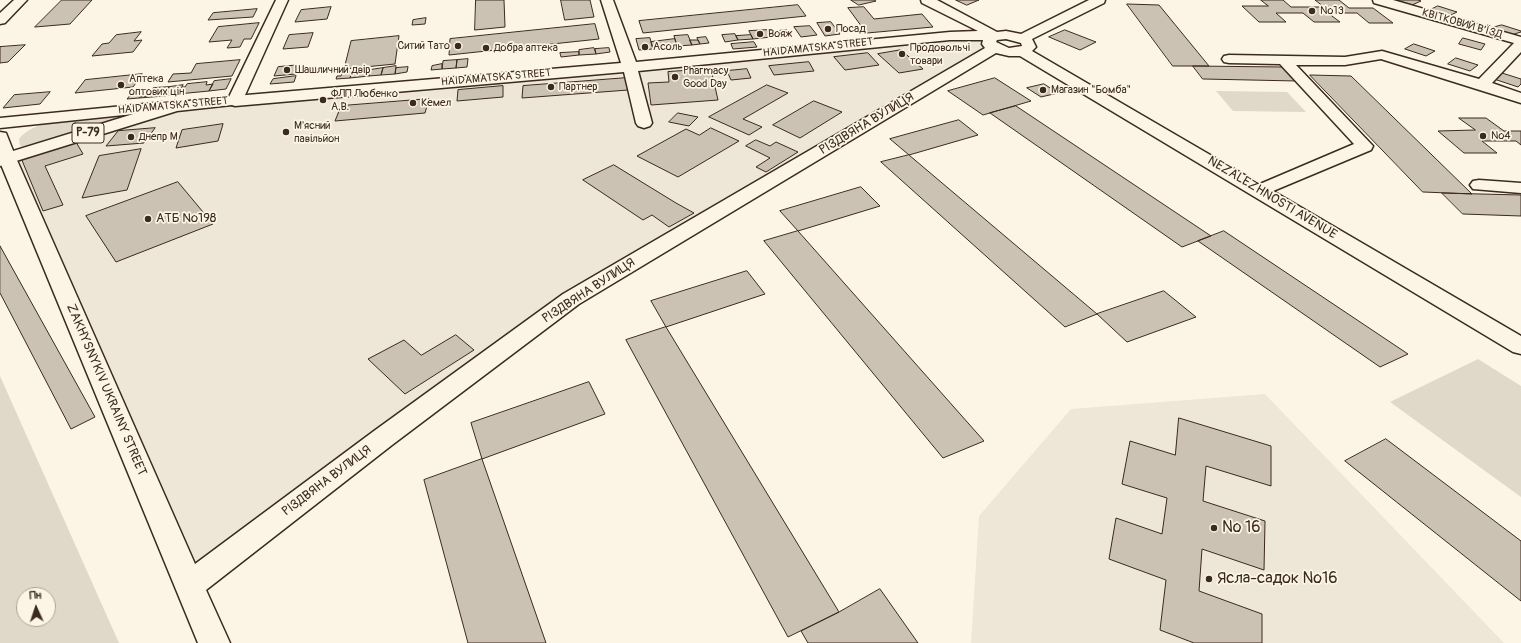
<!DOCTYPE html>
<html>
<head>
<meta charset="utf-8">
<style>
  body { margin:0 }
  #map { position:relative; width:1521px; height:643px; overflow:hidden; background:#fcf5e5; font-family:Pangolin,sans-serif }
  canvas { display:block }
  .north { position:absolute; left:16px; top:587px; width:40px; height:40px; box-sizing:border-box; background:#fcf5e5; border:1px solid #afa495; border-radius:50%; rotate:357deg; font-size:11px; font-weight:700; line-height:16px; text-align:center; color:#3b2a1e }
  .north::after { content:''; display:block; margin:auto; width:14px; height:18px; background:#3b2a1e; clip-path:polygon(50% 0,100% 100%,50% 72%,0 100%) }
</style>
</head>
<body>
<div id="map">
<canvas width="1521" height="643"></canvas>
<div class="north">Пн</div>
</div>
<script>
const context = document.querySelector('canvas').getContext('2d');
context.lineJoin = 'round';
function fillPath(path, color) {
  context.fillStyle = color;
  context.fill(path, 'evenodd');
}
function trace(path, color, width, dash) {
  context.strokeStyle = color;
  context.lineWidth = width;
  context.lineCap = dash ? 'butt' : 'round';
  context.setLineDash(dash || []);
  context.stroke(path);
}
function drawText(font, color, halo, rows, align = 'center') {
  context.font = font + ' Pangolin,sans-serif';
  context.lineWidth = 3.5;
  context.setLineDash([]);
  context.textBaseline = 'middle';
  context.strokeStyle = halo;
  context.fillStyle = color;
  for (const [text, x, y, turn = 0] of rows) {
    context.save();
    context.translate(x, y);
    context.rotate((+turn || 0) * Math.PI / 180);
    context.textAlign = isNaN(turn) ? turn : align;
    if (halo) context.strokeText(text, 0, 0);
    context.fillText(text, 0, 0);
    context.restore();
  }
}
const built = new Path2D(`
  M950,36L992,37V46L571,299L189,586L7,158L175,106Z
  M1265,394L1504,643H971L979,516L1071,409Z`);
const green = new Path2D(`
  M1216,91L1287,92L1306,112L1233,111Z
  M139,113L24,147L20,146L19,139C26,130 36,126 48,123Z
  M1478,359L1521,386V497L1390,402Z
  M0,376L119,643H0ZM24,595H48V619H24Z`);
const building = new Path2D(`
  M62,0H92L70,24L35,27Z
  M476,0H504L505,27L475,30Z
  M561,0H590L594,17L565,20Z
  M851,0H874L876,1L859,5Z
  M956,0H979L967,5Z
  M1261,0H1283L1291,7H1324L1315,0H1339L1349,8H1373L1393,23H1369L1357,13H1328L1340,22H1314L1303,13H1276L1286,22H1259L1242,6H1268Z
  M1397,0H1418L1421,1L1412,5Z
  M1127,4L1159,5L1209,66H1173Z
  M798,5L806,16L643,33L639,21Z
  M1438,6L1457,12L1449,16L1430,10Z
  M331,7L327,19L295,22L301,10Z
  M864,7L874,19L922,14L933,27L867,33L865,31L852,32L849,28L862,27L848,8Z
  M257,9L253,17L208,20L213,13Z
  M426,18L425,24L412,25L413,20Z
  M831,22L840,34L825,36L817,23Z
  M259,23L251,39H244L240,47L227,48L232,40L209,42L218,27Z
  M595,24L599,39L449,55L450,39Z
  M1502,25L1521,31V32L1511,35L1491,28Z
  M810,26L817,35L801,37L794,27Z
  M767,30L771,37L753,39L749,31Z
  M787,30L790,35L771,37L768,32Z
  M1065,30L1096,42L1080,50L1049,37Z
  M141,32L134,41L142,40L133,52L92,56L102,44L109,43L116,35Z
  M313,33L308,47L283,49L289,35Z
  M735,34L738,40L725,42L722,35Z
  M688,35L692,45L677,46L674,36Z
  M751,35L753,39L738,40L736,36Z
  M399,36L395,64L344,69L351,41Z
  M706,37L709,43L700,44L697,38Z
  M650,38L653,49L639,50L636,39Z
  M1463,38L1485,44L1481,50L1459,44Z
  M675,39L677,46L653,49L651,42Z
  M690,40H698L700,44L692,45Z
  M754,42L757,47L733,49L731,44Z
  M1414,44L1435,51L1426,56L1405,49Z
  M25,45L8,62L0,63V47Z
  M594,48L596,54L579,55V50Z
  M609,48L610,52L596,54L595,49Z
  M901,50L923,69L899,73L878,54Z
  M579,52V55L561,57L560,53Z
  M868,53L879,65L845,70L834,57Z
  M1456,58L1478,65L1470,71L1448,64Z
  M468,59L467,67L456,68L457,60Z
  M240,60L232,76L168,82L173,74L191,73L196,64Z
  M457,60L456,68L442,69L443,61Z
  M809,62L814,71L774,75L769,66Z
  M442,64V69L431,70L432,66Z
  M300,65L296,74L274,76L278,67Z
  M396,66L395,74L381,75L383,68Z
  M1193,66L1284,67L1297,81L1203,79Z
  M408,67L407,72L395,74L396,68Z
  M383,68L381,75L369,76L370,70Z
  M711,69L718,100L651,105L648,83L669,82L668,72Z
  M747,69L751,78L731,80L727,71Z
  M370,71L369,76L350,78L352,73Z
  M352,72L350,78L336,79L337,76H341L342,73Z
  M1502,73L1521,79V84L1518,87L1494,79Z
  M142,74L133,87L75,93L85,80Z
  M1310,75L1351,76L1472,194L1423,192Z
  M296,76L294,82L270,84L273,79Z
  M627,78L628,90L522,98L523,86Z
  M995,78L1031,101L983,115L948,91Z
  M231,79L226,89L209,91L214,81Z
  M207,82L206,85L213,84L209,91L178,94L182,87H185L187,84Z
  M1044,84L1058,93L1041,97L1027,88Z
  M183,85L178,94L164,96L169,87Z
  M767,85L788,93L743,119L762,127L749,135L709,117Z
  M503,86V97L457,101L458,90Z
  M169,87L164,96L139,98L140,97L148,96L153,88Z
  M144,90L139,98L127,99L133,92Z
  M50,92L40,104L3,108L14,95Z
  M429,99L425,113L335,121L341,106Z
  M814,101L842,112L800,138L773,125Z
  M1016,106L1211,236L1182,247L990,113Z
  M678,113L698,117L689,126L669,122Z
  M1459,118H1486L1504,131H1521V145L1516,141H1482L1497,153H1464L1438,131L1475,130Z
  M959,120L978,135L909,155L890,139Z
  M223,124L218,141L176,148L182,130Z
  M155,128L144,143L106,146L118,131Z
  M711,128L739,141L678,177L637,156L686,129L699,135Z
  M756,140L770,146L776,142L798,152L766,172L756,167L770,158L746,146Z
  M76,142L83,154L45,166L63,205L43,211L21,158Z
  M141,149L127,190L82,198L99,156Z
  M909,155L1097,314L1065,327L881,162Z
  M614,165L676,203L694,213L669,227L652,215L643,220L583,180Z
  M178,182L213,224L116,262L86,216Z
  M861,187L880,206L798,231L780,211Z
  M1442,193L1521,195V216L1463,214Z
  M798,231L984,441L943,458L764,241Z
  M1224,231L1408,354L1380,367L1198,241Z
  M0,246L95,417L71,429L0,293Z
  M747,271L765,294L666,327L651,301Z
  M1164,291L1196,317L1127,342L1097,314Z
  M666,327L839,612L788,637L626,340Z
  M456,335L474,350L405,394L368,359L404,340L421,355Z
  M589,382L605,414L482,459L471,423Z
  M1179,418L1271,446V486L1206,466L1203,501L1265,521L1264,570L1202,549L1199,591L1262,614V643H1194L1160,630L1166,580L1109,559L1116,518L1162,534L1167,498L1122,484L1130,441L1175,455Z
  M1386,439L1521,541V601L1345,461Z
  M482,459L546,643H468L424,480Z
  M880,589L918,643H808L801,631L839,612Z`);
const minor = new Path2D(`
  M14,0H27L5,23L0,24V13Z
  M601,0H613L636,62L950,32L978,31L922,3L921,0H937L997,32L1006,31L1021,34L1089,0H1105L1104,3L1032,39L1036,47L1032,51L1260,184L1354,144L1280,64L1229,63L1224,62L1222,59L1224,56L1229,55L1345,57L1382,51L1479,79L1514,43L1374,3L1373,0H1393L1521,37V52L1492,83L1521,93V103L1381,59L1345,65H1296L1373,146L1371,150L1273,191L1521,336V354L1513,352L1020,56H1009L996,53L579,304L392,445L206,590L230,643H198L0,162V132L6,133L16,158L195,564L374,431L563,294L985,48L982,44L983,40H950L638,71L652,123L650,126L644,128L638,126L636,123L624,72L235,106L229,104L227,101L229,98L235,96L621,63ZM1006,39L1021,43L1022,46L1009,48L996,42L997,40Z
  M175,101L181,103L183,106L181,109L0,128V118Z
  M1479,180L1521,183V193L1473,189L1470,185L1473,181Z`);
const major = new Path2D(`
  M276,0H288L241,104L177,111L0,166V155L169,103L229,97Z`);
const markers = [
  [1312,11,4,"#3b2a1e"],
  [828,29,4,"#3b2a1e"],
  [760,34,4,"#3b2a1e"],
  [458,46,4,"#3b2a1e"],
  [645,47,4,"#3b2a1e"],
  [486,48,4,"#3b2a1e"],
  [902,54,4,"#3b2a1e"],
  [287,70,4,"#3b2a1e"],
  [675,77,4,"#3b2a1e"],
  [121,85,4,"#3b2a1e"],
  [551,87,4,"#3b2a1e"],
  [1043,90,4,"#3b2a1e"],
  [323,100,4,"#3b2a1e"],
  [413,103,4,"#3b2a1e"],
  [286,132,4,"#3b2a1e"],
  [1483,136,4,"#3b2a1e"],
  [131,137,4,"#3b2a1e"],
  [148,219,4,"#3b2a1e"],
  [1214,528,4,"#3b2a1e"],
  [1209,579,4,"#3b2a1e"]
];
const farPoinames = [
  ["№13",1320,11],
  ["Посад",836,29],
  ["Вояж",768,34],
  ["Ситий Тато",450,46,"right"],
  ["Асоль",653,47],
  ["Добра аптека",494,48],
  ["Продовольчі",910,48],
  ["товари",910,61],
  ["Шашличний двір",295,70],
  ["Pharmacy",683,71],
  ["Good Day",683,84],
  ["Аптека",129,79],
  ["оптових цін",129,92],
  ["Партнер",559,87],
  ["Магазин \"Бомба\"",1051,90],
  ["ФЛП Любенко",331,94],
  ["А.В.",331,107],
  ["Кемел",421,103],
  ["М'ясний",294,126],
  ["павільйон",294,139],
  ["№4",1491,136],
  ["Днепр М",139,137]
];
const farStreetnames = [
  ["КВІТКОВИЙ В’ЇЗД",1462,24,16],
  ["HAIDAMATSKA STREET",818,48,-6],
  ["HAIDAMATSKA STREET",496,78,-5],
  ["HAIDAMATSKA STREET",173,106,-5]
];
const shields = [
  [88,133,32]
];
const shieldNames = [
  ["Р-79",88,133]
];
const streetNames = [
  ["РІЗДВЯНА ВУЛИЦЯ",867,124,-31],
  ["NEZALEZHNOSTI AVENUE",1272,198,31],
  ["РІЗДВЯНА ВУЛИЦЯ",589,291,-33],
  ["ZAKHYSNYKIV UKRAINY STREET",106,390,67],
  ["РІЗДВЯНА ВУЛИЦЯ",327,481,-37]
];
const poiNames = [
  ["АТБ №198",156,219]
];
const nearPoinames = [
  ["№ 16",1222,528],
  ["Ясла-садок №16",1217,579]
];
fillPath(built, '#eee6d6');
fillPath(green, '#e0d8c8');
fillPath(building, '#ccc2b3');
trace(building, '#3b2a1e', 1);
trace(minor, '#3b2a1e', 3);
trace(major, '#3b2a1e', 3);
fillPath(minor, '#fcf5e5');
fillPath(major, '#fcf5e5');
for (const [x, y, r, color] of markers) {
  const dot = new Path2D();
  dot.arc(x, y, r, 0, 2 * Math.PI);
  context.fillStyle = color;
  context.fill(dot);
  trace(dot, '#fcf5e5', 1.5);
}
drawText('11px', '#3b2a1e', '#fcf5e5', farPoinames, 'left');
drawText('11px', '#3b2a1e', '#fcf5e5', farStreetnames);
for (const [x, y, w] of shields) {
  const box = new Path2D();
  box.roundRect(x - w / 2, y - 10, w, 20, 3);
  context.fillStyle = '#fcf5e5';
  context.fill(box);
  trace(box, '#3b2a1e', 1);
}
drawText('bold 12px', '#3b2a1e', null, shieldNames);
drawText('13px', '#3b2a1e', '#fcf5e5', streetNames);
drawText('13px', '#3b2a1e', '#fcf5e5', poiNames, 'left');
drawText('16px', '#3b2a1e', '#fcf5e5', nearPoinames, 'left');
</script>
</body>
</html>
